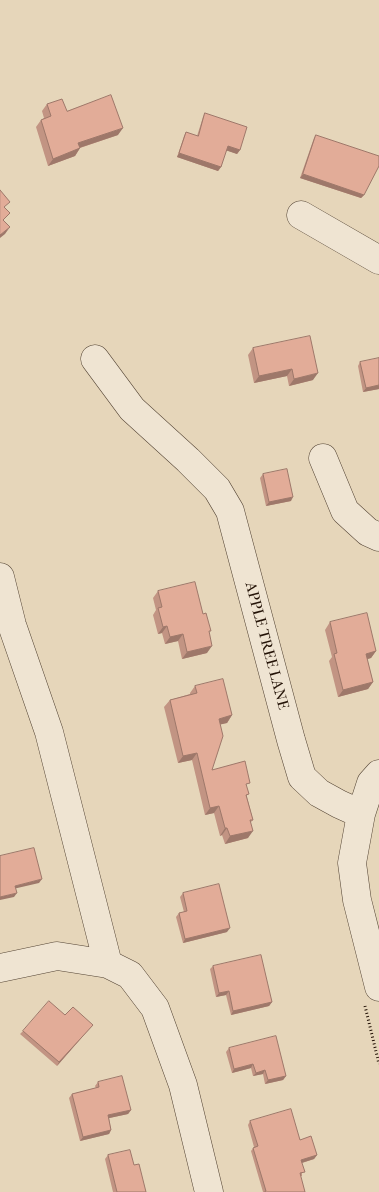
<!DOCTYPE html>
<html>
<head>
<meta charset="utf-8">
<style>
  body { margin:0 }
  canvas { display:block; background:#e6d6ba }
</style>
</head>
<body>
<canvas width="379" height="1192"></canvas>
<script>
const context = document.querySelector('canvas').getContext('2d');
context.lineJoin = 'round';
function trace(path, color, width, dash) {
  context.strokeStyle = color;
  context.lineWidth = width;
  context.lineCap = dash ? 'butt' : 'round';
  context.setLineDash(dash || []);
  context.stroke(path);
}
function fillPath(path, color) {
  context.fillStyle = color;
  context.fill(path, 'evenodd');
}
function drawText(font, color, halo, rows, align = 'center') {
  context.font = font + ' "IM FELL French Canon",serif';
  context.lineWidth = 4;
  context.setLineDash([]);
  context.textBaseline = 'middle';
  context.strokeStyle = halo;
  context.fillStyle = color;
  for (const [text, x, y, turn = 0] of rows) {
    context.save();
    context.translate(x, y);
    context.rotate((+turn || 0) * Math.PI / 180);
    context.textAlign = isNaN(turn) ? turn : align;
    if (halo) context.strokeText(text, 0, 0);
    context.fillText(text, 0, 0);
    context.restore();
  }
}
const path = new Path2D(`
  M365,1006L379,1064`);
const minor = new Path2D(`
  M301,215L379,260
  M95,359L132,409L188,460L217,489L230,511L291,740L302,777L319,793L339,804L361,814
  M323,458L345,511L368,532L379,537
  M0,577L12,625L49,732L108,964
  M379,774L371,783L361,814L352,863L357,900L379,987
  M0,968L57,956L108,964L130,975L155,1008L183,1085L209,1192`);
const wall = new Path2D(`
  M47,104L67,111L118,135L80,148L75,156L48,166L36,127L41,120L44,118L42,111Z
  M205,113L240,150L237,154L226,150L221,167L218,171L177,157L184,136L186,132L197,136L203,117Z
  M316,135L364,195L361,198L300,178L314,138Z
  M253,348L313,380L289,386L287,376L254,383L248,355Z
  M360,362L379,389L363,392L358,366Z
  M263,474L291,501L266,506L260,478Z
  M158,591L203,614L209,633L207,653L182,659L178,641L165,644L162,633L158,634L153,615L156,610L153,598Z
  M330,622L376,651L371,658L367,659L373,682L368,689L338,697L329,661L332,657L325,630Z
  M195,686L232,715L227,723L220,724L212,770L247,788V797L253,820L251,822L248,838L225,844L222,835L220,836L214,813L205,815L192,760L178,763L164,707L170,700L190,694V693Z
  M183,893L227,932L183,943L176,917L179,913L184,912L180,897Z
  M213,966L272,1002L269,1006L231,1015L226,995L216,997L210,969Z
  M65,1015L90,1028L57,1066L20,1034L23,1031Z
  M229,1048L286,1076L283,1080L265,1084L263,1074L253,1076L251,1068L232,1073L226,1052Z
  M98,1082L131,1110L128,1114L109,1118L111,1130L109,1134L80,1141L69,1098L72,1094L96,1088L95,1086Z
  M250,1121L300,1140L317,1155L314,1159L302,1163V1176H300L305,1192H263L251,1151L254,1147L248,1125Z
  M108,1155L134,1165L146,1192H113L105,1159Z`);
const shadedWall = new Path2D(`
  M123,128L118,135L73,150L78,143Z
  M228,146L240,150L237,154L225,150Z
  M80,148L75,156L48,166L53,159Z
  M179,153L221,167L218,171L177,157Z
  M303,174L364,195L361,198L300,178Z
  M10,227L5,234L0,238V235Z
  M292,369L287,376L254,383L259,376Z
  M318,373L313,380L289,386L294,379Z
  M379,385V389L363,392L366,388Z
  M293,497L291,501L266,506L269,502Z
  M167,626L162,633L158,634L163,627Z
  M183,634L178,641L165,644L170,637Z
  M212,646L207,653L182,659L187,652Z
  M376,651L371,658L361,661L366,654Z
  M373,682L368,689L338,697L343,690Z
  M232,715L227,723L214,726L219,719Z
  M197,753L192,760L178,763L183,756Z
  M219,806L214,813L205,815L210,808Z
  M225,828H227L222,835L220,836Z
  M253,831L248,838L225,844L230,836Z
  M42,879L39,883L13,889L15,886Z
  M17,893L14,897L0,900V897Z
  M230,928L227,932L183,943L185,939Z
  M229,991L226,995L216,997L219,993Z
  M272,1002L269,1006L231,1015L233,1011Z
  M93,1025L90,1028L57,1066L59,1062Z
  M253,1064L251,1068L232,1073L234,1069Z
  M265,1070L263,1074L253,1076L256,1073Z
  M286,1076L283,1080L265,1084L268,1080Z
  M131,1110L128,1114L105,1119L108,1115Z
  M111,1130L109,1134L80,1141L83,1137Z
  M317,1155L314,1159L298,1164L301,1160Z`);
const building = new Path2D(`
  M111,95L123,128L78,143L80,148L53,159L41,120L51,116L47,104L62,99L67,111Z
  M205,113L247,127L240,150L228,146L221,167L179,153L186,132L198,136Z
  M316,135L379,156V166L364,195L303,174Z
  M0,190L10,202L4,207L10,213L3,220L10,227L0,235Z
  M310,336L318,373L294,379L292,369L259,376L253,348Z
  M379,358V385L366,388L360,362Z
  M287,469L293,497L269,502L263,474Z
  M195,582L203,614L206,613L211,631H209L212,646L187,652L183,634L170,637L167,626L163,627L158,608L162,607L158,591Z
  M367,613L376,651L366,654L373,682L343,690L334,654L337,653L330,622Z
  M223,679L232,715L219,719L223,736L212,770L245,761L250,783L246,784L249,794L246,795L253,820H250L253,831L230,836L227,828H225L219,806L210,808L197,753L183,756L170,700L197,693L195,686Z
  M34,848L42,879L15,886L17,893L0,897V856Z
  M219,884L230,928L185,939L179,913L187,911L183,893Z
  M261,955L272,1002L233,1011L229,991L219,993L213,966Z
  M49,1001L65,1015L73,1007L93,1025L59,1062L23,1031Z
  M276,1036L286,1076L268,1080L265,1070L256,1073L253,1064L234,1069L229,1048Z
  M122,1076L131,1110L108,1115L111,1130L83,1137L72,1094L99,1087L98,1082Z
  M291,1109L300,1140L311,1136L317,1155L301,1160L305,1172L300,1173L305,1192H265V1191H266L253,1148L258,1146L250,1121Z
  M130,1150L134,1165L139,1164L146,1192H117L108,1155Z`);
const streetNames = [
  ["APPLE TREE LANE",266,646,75]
];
trace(minor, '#544434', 29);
trace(path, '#241307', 3, [1, 2.5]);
trace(minor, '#efe4d2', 28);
fillPath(wall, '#c29483');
fillPath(shadedWall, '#9e786a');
fillPath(building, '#e2ac98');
trace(building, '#9e786a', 1);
drawText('15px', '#241307', '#efe4d2', streetNames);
</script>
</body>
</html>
